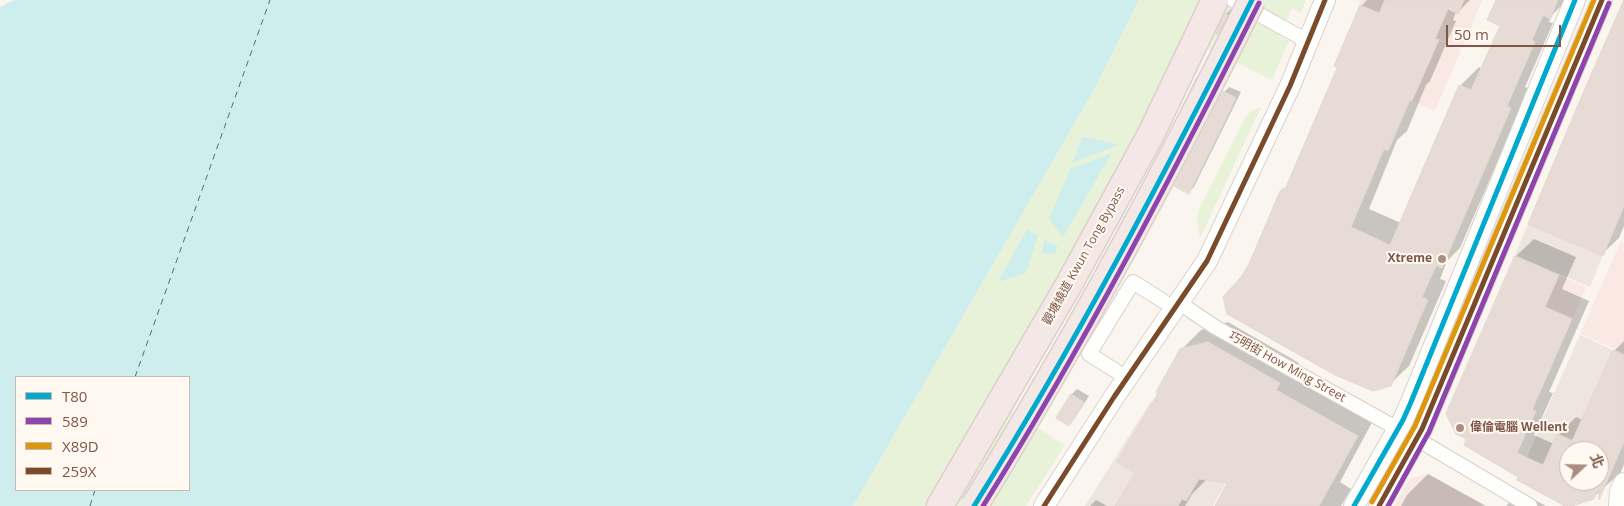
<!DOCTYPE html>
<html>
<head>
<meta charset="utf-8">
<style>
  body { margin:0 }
  #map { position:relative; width:1624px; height:506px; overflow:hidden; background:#faf5ef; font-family:"Open Sans","Noto Sans TC",sans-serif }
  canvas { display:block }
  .legend { position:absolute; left:15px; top:376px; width:175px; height:115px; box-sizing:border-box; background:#fff9f2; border:1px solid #cbb8ae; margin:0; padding:6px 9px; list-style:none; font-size:15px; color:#7e5749 }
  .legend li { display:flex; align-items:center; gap:10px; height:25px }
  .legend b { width:25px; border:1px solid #cbb8ae }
  .north { position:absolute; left:1559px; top:441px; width:50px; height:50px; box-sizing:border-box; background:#fff9f2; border:1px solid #cbb8ae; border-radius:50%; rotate:69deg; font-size:14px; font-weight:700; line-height:20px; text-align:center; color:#7e5749 }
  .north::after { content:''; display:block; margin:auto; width:18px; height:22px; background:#a98e83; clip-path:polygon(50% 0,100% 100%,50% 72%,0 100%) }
  .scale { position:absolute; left:1446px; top:25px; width:115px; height:22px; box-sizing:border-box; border:2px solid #7e5749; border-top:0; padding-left:6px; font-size:15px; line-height:18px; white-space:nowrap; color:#7e5749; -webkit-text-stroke:4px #fff9f2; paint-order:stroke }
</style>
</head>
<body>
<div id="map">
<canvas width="1624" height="506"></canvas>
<ul class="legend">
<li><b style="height:6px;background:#00a9ce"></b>T80</li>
<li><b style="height:6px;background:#8e44ad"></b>589</li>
<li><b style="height:6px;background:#df960f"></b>X89D</li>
<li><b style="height:6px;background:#7a4b2a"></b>259X</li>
</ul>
<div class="north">北</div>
<div class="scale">50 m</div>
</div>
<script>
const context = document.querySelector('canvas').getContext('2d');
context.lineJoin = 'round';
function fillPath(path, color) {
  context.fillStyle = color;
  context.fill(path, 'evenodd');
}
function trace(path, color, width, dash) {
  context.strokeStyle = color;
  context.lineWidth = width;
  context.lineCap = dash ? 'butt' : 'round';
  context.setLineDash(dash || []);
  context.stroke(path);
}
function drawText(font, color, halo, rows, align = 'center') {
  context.font = font + ' "Open Sans","Noto Sans TC",sans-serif';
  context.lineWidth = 4;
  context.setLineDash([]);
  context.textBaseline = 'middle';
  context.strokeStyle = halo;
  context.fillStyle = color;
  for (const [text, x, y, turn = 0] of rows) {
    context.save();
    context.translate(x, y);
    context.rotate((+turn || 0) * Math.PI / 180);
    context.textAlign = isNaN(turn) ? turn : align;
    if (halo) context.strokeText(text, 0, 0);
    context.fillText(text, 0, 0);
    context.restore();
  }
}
const commercial = new Path2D(`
  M1360,0H1482L1462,49L1358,3Z
  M1360,5L1461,50L1435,111L1334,66Z
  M1621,241L1624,243V353L1580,334Z
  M1515,256L1586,287L1573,318L1502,287Z
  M1429,474L1482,504L1481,506H1394L1409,479Z`);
const industrial = new Path2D(`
  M1606,39L1624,47V120L1615,226L1603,256L1600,255L1602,257L1590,287L1515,255L1580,101L1617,116L1580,100Z
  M1580,335L1624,355V442L1599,451L1540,425Z
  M1151,401L1242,453L1213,506H1085Z
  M1540,427L1594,451H1569V481H1599V453L1616,461L1603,491L1587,484L1565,506L1517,480Z`);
const green = new Path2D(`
  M1139,0H1306L1301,13L1292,9L1279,36L1289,41L1272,80L1194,42L998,403L1065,445L1026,506H853L1095,88Z
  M1261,107L1204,230L1200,238L1197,222L1199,209L1246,116L1253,110Z`);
const water = new Path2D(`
  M14,0H1139L1095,88L853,506H0V7ZM16,377H189V490H16Z
  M1083,137L1117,144L1116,146L1072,163Z
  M1111,154L1063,237L1049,219L1070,169Z
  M1027,230L1038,236L1026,273L998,282Z
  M1045,240L1058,247L1054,254L1041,253Z`);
const shadow = new Path2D(`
  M1367,0H1470L1458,12H1456L1453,20L1456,21L1430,81L1426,85L1407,131L1397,140L1369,209L1401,223L1460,86L1479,67L1482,69L1501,25L1497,0H1567L1553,14L1549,22L1553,23L1525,87L1529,89L1460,248L1447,261L1440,279L1446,281L1409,366L1390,384L1250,265L1281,192L1288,185L1339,67L1361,6Z
  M1624,1V226L1619,238L1602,254Z
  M1234,6L1226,25L1217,33L1226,14Z
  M1200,74L1177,118L1176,119L1196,78Z
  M1229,87L1241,92L1194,187L1189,192L1224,92Z
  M1534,239L1576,257L1562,289L1589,301L1549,392L1553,393L1534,435L1554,444L1558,435L1576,417L1583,420L1614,351L1624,341V464L1621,472L1593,498L1568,506L1465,444L1516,256ZM1569,451H1599V481H1569Z
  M1228,322L1299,363L1295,369L1376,415L1340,482L1351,489L1341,506H1216L1229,482L1207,479L1192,494L1185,506H1117L1137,472L1159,393L1181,350L1201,330Z
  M1077,389L1089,396L1074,419L1069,425L1057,417L1072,394Z
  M1428,474L1486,506H1401L1407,495Z
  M1520,492L1546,506H1506Z
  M1096,500L1107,506H1090Z`);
const ferry = new Path2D(`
  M135,377L270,0
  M90,506L95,490`);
const building = new Path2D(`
  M1385,0H1464L1458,14L1448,9L1435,39L1439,40L1412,101L1410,100L1388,151L1384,149L1351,227L1390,245L1459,85L1471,90L1500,26L1487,20L1496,0H1558L1550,19L1543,15L1532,40L1535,42L1507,106L1511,108L1442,268L1436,266L1422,297L1428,300L1391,386L1373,391L1335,375L1227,314L1223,297L1241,277L1249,264L1280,191L1286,187L1337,68L1334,66L1360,5L1379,13Z
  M1624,0V206L1603,256L1528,224L1580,100Z
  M1225,14L1228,15L1218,35L1216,34Z
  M1223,91L1236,98L1189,194L1174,186Z
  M1515,256L1559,275L1545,307L1572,319L1532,410L1536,411L1517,453L1543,465L1557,434L1572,441L1613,350L1624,355V442L1599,500V488L1594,499L1572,506H1565L1517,480L1518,477L1464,445L1466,439L1456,434L1446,414ZM1569,451H1599V481H1569Z
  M1208,342L1280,383L1276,390L1358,436L1319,506H1215L1227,483L1199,479L1186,501L1182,499L1178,506H1115L1135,473L1117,462L1158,393L1156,392L1180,349Z
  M1071,394L1084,402L1069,426L1056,418Z`);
const street = new Path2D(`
  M1233,0L1309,42
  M1178,302L1215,327L1398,429
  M1116,371L1089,354L1133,282L1163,301
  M1417,439L1530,506`);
const secondary = new Path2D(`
  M1044,506L1114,397L1207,261L1290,86L1325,0
  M1354,506L1403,420L1411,402L1575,0
  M1379,506L1422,429L1602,0
  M1619,506L1620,491L1624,483`);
const highway = new Path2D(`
  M940,506L1068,286L1150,136L1215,0`);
const highwayBridge = new Path2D(`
  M974,506C1004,459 1031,411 1059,363C1128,244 1191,123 1252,0`);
const bus1 = new Path2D(`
  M974,506C1076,343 1166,172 1252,0
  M1354,506L1403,420L1411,402L1575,0`);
const bus2 = new Path2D(`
  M983,506C1085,344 1173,174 1259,3
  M1388,506L1429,432L1609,3`);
const bus3 = new Path2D(`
  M1372,502L1415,426L1594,0`);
const bus4 = new Path2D(`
  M1044,506L1114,397L1207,261L1290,86L1325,0
  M1379,506L1422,429L1602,0`);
const markers = [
  [1442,259,5,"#a98e83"],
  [1460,428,5,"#a98e83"]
];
const streetNames = [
  ["觀塘繞道 Kwun Tong Bypass",1084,256,-61],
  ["巧明街 How Ming Street",1287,367,29]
];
const poiNames = [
  ["Xtreme",1432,259],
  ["偉倫電腦 Wellent",1470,428,"left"]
];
fillPath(commercial, '#fae9e2');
fillPath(industrial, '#ede5de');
fillPath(green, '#e8f2d8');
fillPath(water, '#ceeded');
fillPath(shadow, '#0003');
trace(ferry, '#37777c', 1, [6, 5]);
fillPath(building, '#e7dcd5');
trace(building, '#e4d7d0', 1);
trace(street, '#d9d0cb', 16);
trace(secondary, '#dbd2cc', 22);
trace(highway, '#dcd0ca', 29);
trace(street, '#fefefd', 14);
trace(secondary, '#fefefd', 20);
trace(highway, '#f3e8e6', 26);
trace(highwayBridge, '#dcd0ca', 29, []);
trace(highwayBridge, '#f3e8e6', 26);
trace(bus1, '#00a9ce', 5);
trace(bus2, '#8e44ad', 5);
trace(bus3, '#df960f', 5);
trace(bus4, '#7a4b2a', 5);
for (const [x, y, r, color] of markers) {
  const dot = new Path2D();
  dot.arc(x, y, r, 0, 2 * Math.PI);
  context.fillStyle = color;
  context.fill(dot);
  trace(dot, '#fff9f2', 2);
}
drawText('12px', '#7e5749', '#fff9f2', streetNames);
drawText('bold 12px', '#7e5749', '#fff9f2', poiNames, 'right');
</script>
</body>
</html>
